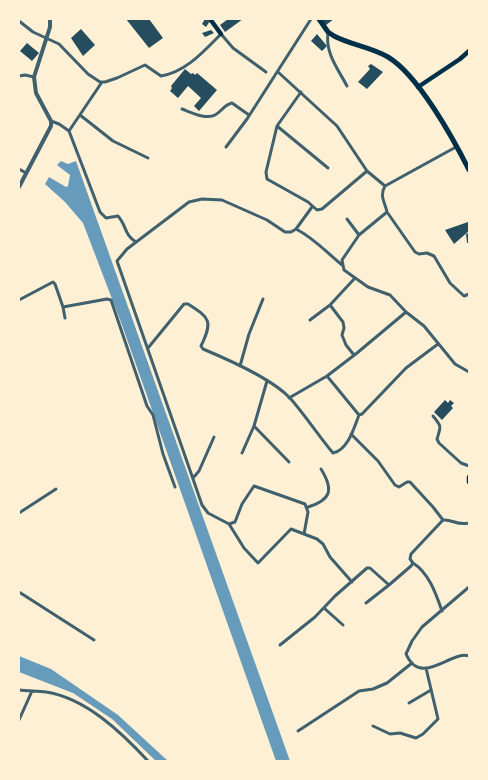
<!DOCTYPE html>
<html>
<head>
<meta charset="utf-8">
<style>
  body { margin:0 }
  #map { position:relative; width:488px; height:780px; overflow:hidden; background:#fdf0d5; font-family:Barlow,sans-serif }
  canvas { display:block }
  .frame { position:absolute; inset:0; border:20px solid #fdf0d5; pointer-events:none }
</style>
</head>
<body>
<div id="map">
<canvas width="488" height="780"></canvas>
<div class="frame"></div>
</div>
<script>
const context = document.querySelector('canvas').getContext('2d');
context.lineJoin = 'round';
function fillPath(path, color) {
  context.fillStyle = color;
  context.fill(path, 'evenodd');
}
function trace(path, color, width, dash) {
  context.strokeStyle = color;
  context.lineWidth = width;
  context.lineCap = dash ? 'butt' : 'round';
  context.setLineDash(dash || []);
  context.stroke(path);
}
const water = new Path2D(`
  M61,161L68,164L76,161L290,761H276L122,325L83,223L65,202L45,184L49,177L66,187L68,186L70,175L57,165Z
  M19,656L51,669L118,715L168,761H156L112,719L73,693L19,672Z`);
const building = new Path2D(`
  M126,19H149L163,38L149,48Z
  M205,19L210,21L206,27L202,24Z
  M228,19H243L225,32L220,25Z
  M321,19H334L326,25Z
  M81,29L95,45L83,56L71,38Z
  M211,30L214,33L205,37L202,33Z
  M317,34L327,46L322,51L311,41Z
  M27,43L39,53L32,61L20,51Z
  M371,64L383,72L367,89L358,82L370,69L368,66Z
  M185,69L191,74L193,73L195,75L197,73L217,90L199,111L194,106L201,98L188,86L178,98L170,91L172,88L171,86Z
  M468,222L469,231L454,244L445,230Z
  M469,233V243H467L466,234Z
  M445,400L448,403L450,400L454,403L451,406L453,408L442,420L434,412Z`);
const minor = new Path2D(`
  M19,21L33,32L59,44L88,74L100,82H105L117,78L145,65L161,76C186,72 204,51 221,34L233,48L266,72
  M328,33C325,53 338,69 347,86
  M278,72L337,126L367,171L385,186
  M19,76L25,75L34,77
  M301,92L277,126L266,172L267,179L308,202L317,210L322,209L367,171
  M182,109C190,112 206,120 215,115C222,111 224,105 232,103L249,115
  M80,115L113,141L148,158
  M51,121L59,124L69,131L100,212L106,218L118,216C127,226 124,235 136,242
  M277,126L328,168
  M69,131L102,82
  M226,147L247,119L311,19
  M456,147L385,186C379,196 385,202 387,212L359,235L342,260L344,270L368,287L390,295L406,312L424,326L455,364L469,372
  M19,169L26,173
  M387,212L415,252L419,254L427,253L434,256L450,283L464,296L469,294
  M347,219L359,235
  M296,229L312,207
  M342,265C326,252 314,238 296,229L291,232H285L267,220L222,200L202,199L189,202L127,249L117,261L192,476L202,505L208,513L229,524L244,548L258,563L291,529L317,539L323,544L330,557L352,582
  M19,300L53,282L55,284L63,307L107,299L111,300L147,406L153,415L163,454L175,487
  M63,307L65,318
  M310,320L330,305
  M148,348L184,304H188C210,318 213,321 201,346L203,349C227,359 272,379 290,398C305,415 318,435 333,453C348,450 354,428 359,415
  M354,355L346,345L342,335L344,328L343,322L330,305L355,278
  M240,366L249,334L263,299
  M327,376L359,415L362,414L406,368L438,344
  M267,381L254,426L289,462
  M289,398L327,376L357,353L406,312
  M433,416C442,427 441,426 437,439L439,443L461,463L469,466
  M351,434L378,461L395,485L399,487L407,482H410L433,507L443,520
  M242,453L254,426
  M193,478L199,471L214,437
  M308,507C331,500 334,490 321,469
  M19,513L56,489
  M229,524L235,522L242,504L254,486L305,504L308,512L304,534
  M413,563C429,573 436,594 442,611
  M469,587L422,627L412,641L406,654C421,688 451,650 469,656
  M19,592L94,640
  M366,603L389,585
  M324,608L343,625
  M280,645L315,617L335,596L367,568H370L389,585L411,566L413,563L410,559L411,554L443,520C453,519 456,526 469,523
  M19,690C28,691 37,691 46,692C86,698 122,733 148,761
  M409,703L431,690
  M19,720L32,691
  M373,726L390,734L400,733L416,738L423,734L438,719L426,668
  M298,731L359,691L373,689L387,683L412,663`);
const tertiary = new Path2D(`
  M19,187L51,126V121L36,93L34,77L50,27V19`);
const secondary = new Path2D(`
  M210,19L221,34
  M418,87L460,59L469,51
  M469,477V482`);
const trunk = new Path2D(`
  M319,19L328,32L334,36C351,45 371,47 388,57C418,75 453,138 469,170`);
fillPath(water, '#669bbc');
fillPath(building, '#264d5e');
trace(minor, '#3f606c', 3);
trace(tertiary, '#3f606c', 4);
trace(secondary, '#003049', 4.5);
trace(trunk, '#003049', 5);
</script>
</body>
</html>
